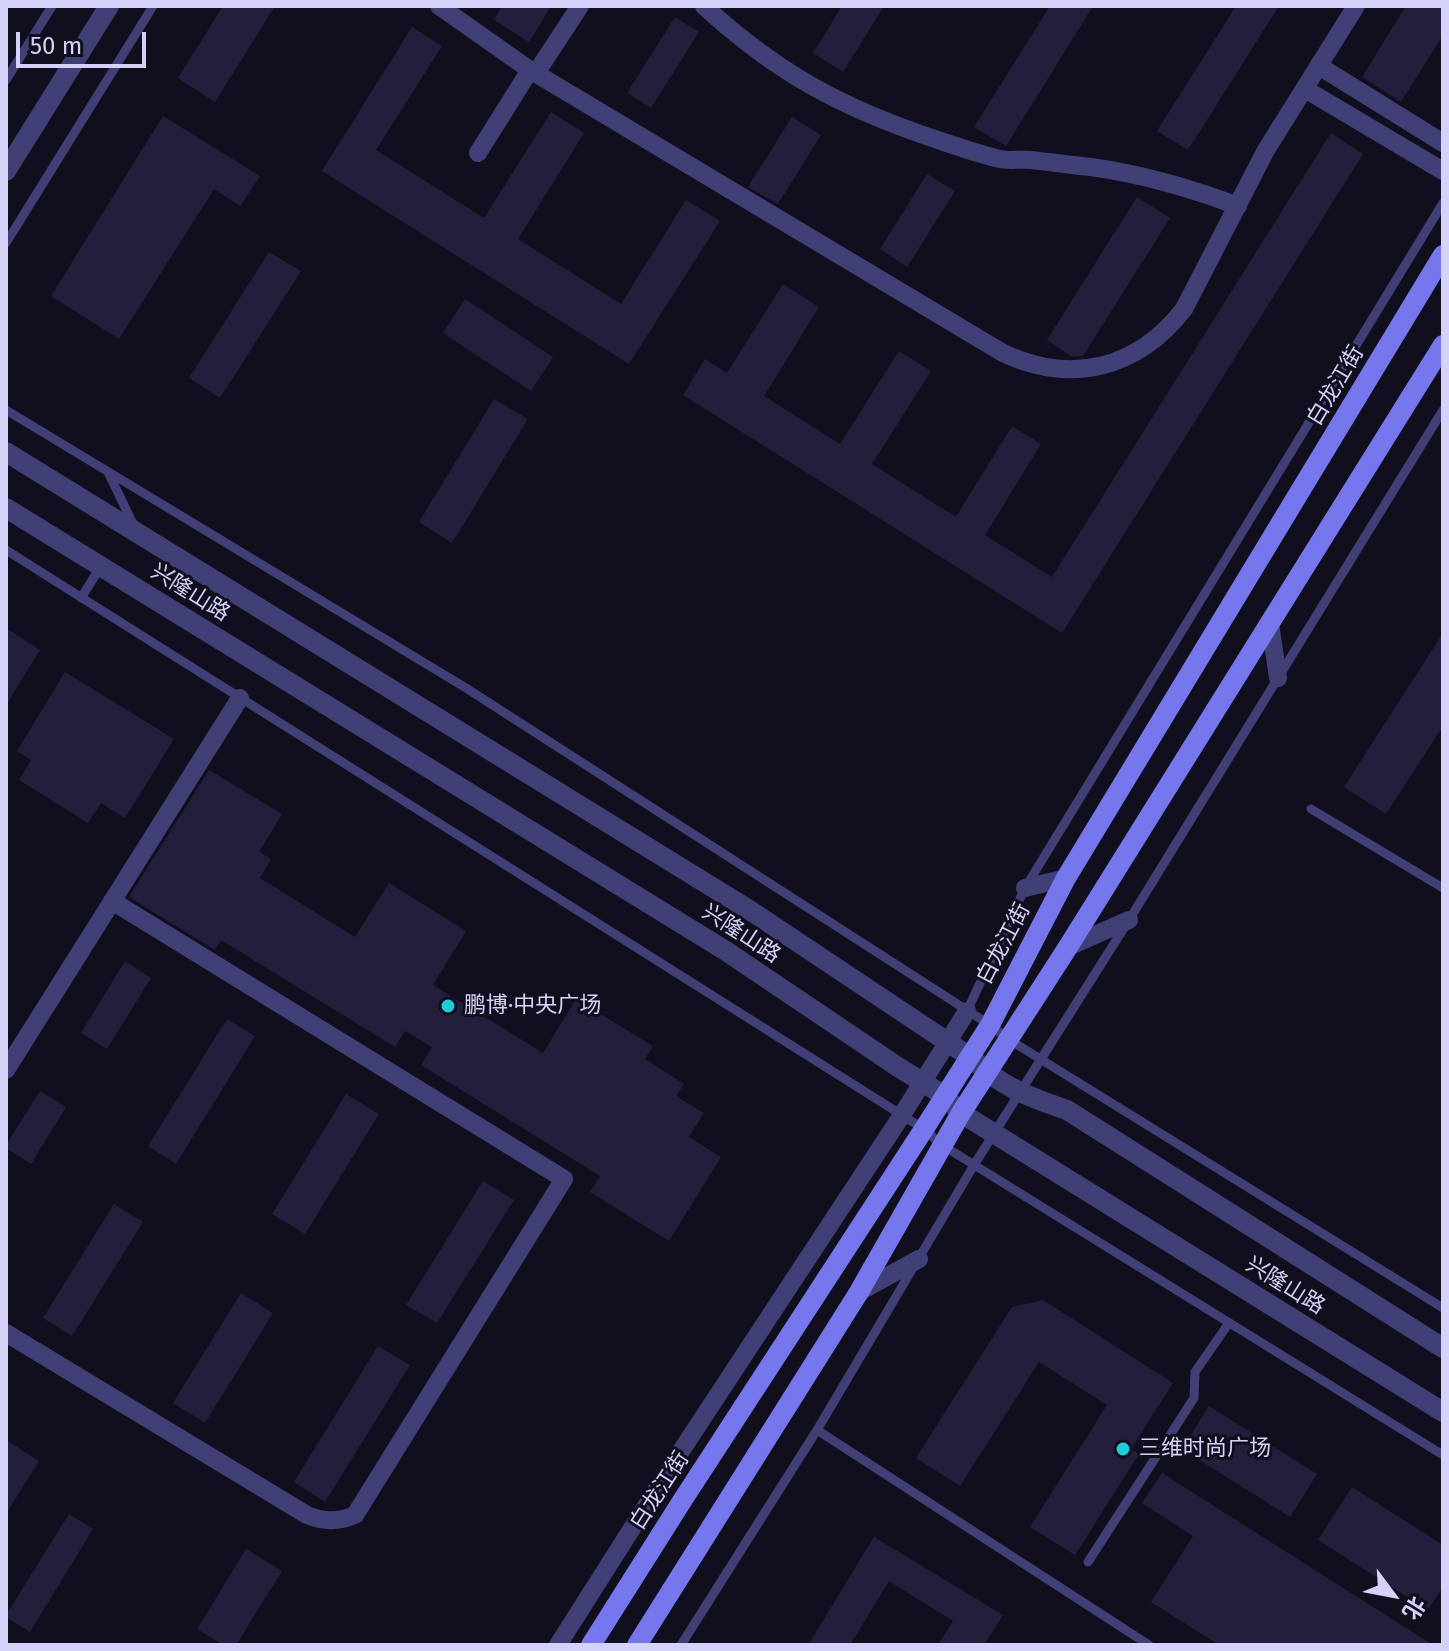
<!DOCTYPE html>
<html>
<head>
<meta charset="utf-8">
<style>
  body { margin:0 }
  #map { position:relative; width:1449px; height:1651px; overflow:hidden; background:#110f1e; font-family:"Fira Sans","Noto Sans SC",sans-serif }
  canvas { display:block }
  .frame { position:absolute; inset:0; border:8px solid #d5d2f9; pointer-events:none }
  .north { position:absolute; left:1353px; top:1555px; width:80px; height:80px; -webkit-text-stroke:6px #110f1e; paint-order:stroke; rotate:122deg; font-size:22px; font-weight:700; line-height:32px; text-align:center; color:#d5d2f9 }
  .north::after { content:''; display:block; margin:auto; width:28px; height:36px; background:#d5d2f9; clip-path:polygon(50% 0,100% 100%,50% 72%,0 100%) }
  .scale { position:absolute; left:16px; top:32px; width:130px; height:36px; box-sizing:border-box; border:4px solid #d5d2f9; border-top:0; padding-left:10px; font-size:24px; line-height:28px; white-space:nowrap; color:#d5d2f9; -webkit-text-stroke:6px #110f1e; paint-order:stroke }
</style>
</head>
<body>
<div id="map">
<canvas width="1449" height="1651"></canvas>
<div class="frame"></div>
<div class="north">北</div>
<div class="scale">50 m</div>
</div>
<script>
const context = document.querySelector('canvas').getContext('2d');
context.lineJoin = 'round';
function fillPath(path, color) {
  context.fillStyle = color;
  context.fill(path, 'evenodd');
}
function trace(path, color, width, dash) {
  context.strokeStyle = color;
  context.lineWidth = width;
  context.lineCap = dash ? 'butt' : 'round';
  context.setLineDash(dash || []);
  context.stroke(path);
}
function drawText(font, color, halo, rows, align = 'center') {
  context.font = font + ' "Fira Sans","Noto Sans SC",sans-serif';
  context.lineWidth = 6;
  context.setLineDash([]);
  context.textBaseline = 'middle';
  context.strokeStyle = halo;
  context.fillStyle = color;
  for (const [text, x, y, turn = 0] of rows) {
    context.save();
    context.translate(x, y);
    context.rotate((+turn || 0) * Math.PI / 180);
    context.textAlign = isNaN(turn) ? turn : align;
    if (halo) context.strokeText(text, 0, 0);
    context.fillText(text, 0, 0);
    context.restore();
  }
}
const building = new Path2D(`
  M223,6H275L215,102L178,78Z
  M502,6H551L529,42L494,20Z
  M842,6H884L843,72L813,53Z
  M1050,6H1093L1006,146L974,127Z
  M1236,6H1279L1188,150L1157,131Z
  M1406,6H1443V35L1401,102L1362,77Z
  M675,17L699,32L651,108L627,93Z
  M412,27L442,46L376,150L484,218L551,112L584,133L518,239L621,304L686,200L720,221L629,364L322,171Z
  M163,116L260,176L240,206L214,189L119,339L51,296Z
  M792,117L821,135L778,204L748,187Z
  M1331,133L1363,154L1062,633L683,395L705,359L727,373L783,284L819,307L764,396L840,444L899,351L931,371L872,464L956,517L1012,426L1041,444L985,535L1052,577Z
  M927,174L955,191L907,267L880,249Z
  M1137,197L1170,218L1083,356L1072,357L1047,340Z
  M269,252L301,271L220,398L189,378Z
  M465,299L553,357L531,391L443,333Z
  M494,399L528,419L452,543L419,522Z
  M6,628L40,650L6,705Z
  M1443,633V726L1386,814L1344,787Z
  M65,672L174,739L125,818L101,803L88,823L19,780L31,760L17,751Z
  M209,770L282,814L259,852L271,859L260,878L355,937L389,883L466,931L433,985L543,1053L576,999L653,1046L645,1059L684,1084L676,1096L704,1113L689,1137L721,1157L669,1241L590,1192L600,1176L421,1065L432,1047L405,1031L395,1047L221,940L215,950L129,897Z
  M125,961L151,978L107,1049L81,1033Z
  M227,1019L255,1036L176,1164L148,1146Z
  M40,1091L66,1107L31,1164L6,1148V1145Z
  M346,1094L379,1114L305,1234L272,1214Z
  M483,1181L514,1200L437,1323L406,1305Z
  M114,1204L143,1222L72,1336L43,1318Z
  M241,1293L273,1313L205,1423L173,1403Z
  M1043,1300L1173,1383L1131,1449L1139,1454L1075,1555L1030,1527L1107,1405L1039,1362L960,1486L916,1458L1012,1307Z
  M378,1346L410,1365L325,1502L294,1482Z
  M1209,1406L1317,1474L1290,1517L1182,1449Z
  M6,1440L39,1461L6,1514Z
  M1162,1473L1433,1645H1219L1151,1602L1193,1536L1142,1503Z
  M1352,1487L1443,1545V1587L1428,1610L1318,1540Z
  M69,1514L93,1529L30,1632L6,1617V1615Z
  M874,1537L1003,1615L984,1645H938L953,1621L889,1581L850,1645H808Z
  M246,1549L282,1571L236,1645H223L197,1629Z`);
const service = new Path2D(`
  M6,80L52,6
  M6,243L153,6
  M6,410L466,688L990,1025L1008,1039L1443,1308
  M109,474L134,526
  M6,550L924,1129L942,1145L1443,1455
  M81,598L101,566
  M1311,809L1443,888
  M967,1011L1025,888L1443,203
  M817,1430L1149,1645
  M1088,1562L1194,1398L1195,1372L1229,1323
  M681,1645L817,1430L974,1165L1129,920L1443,410`);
const minor = new Path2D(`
  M439,6L530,70L1003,353C1072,385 1137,369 1184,309L1266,150L1356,6
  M704,6C777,73 842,108 935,139C956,146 978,154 1000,159C1009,161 1020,159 1030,160C1050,162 1071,165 1091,167C1142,174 1190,188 1238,206
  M1319,66L1443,143
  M536,73L580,6
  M1305,89L1443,171
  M478,153L530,70
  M1270,623L1278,678
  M1025,888L1066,878
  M1068,947L1129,920
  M6,1070L240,698
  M859,1292L919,1259
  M6,1333L307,1515C324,1522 338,1522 355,1515L564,1179L112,901
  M558,1645L683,1448L902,1115L967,1011`);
const tertiary = new Path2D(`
  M6,171L109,6
  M6,452L751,911L970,1057C1002,1087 1026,1096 1067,1110L1443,1348
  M6,508L726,951L898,1067L945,1096L961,1113L1443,1412`);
const secondary = new Path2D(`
  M591,1645L682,1501L924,1129L990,1025L1066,878L1443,255
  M637,1645L859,1292L961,1113L1068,947L1443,345`);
const markers = [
  [448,1006,8,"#1ecbd8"],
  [1123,1449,8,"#1ecbd8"]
];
const streetNames = [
  ["白龙江街",1336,386,-59],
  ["兴隆山路",190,593,32],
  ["兴隆山路",741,934,33],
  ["白龙江街",1004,944,-62],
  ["兴隆山路",1285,1286,32],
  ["白龙江街",660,1491,-57]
];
const poiNames = [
  ["鹏博·中央广场",464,1006],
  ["三维时尚广场",1139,1449]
];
fillPath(building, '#231e3c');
trace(service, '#414076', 9);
trace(minor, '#414076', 18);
trace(tertiary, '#414076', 20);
trace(secondary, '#7677ec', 20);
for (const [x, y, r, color] of markers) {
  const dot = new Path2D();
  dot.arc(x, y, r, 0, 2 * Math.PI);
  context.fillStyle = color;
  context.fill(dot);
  trace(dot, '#110f1e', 3);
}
drawText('22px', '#d5d2f9', '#110f1e', streetNames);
drawText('22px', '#d5d2f9', '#110f1e', poiNames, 'left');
</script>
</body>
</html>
